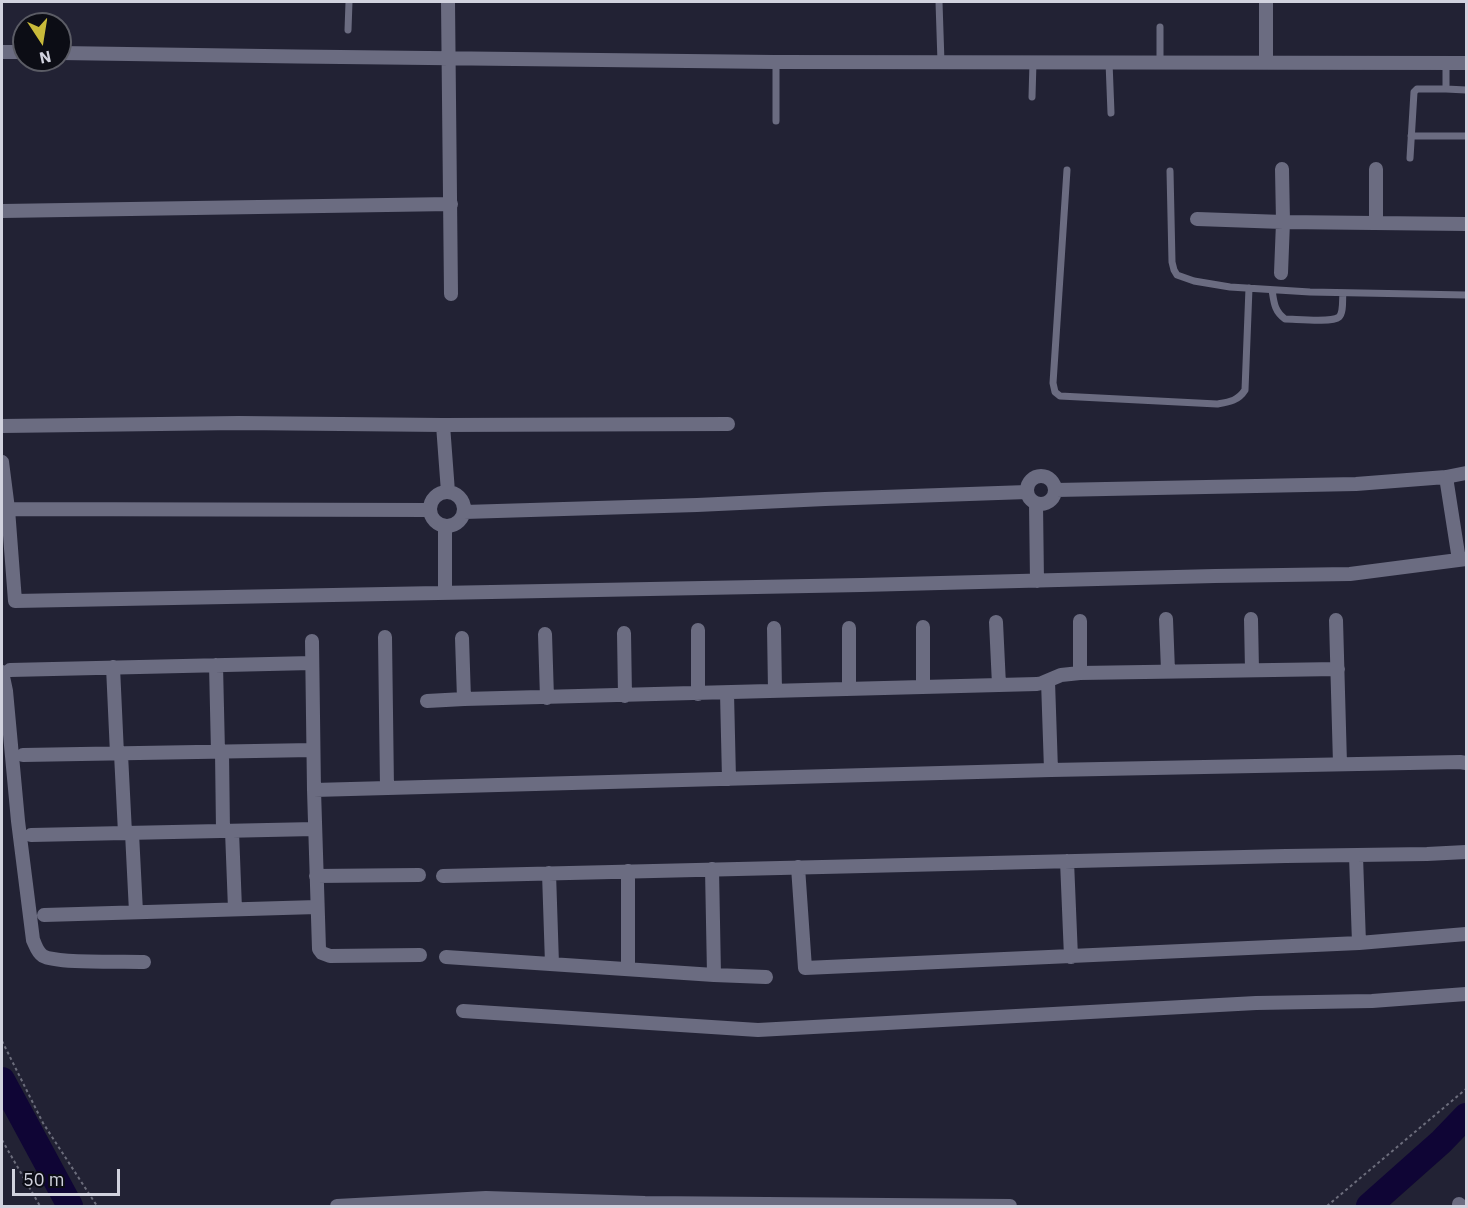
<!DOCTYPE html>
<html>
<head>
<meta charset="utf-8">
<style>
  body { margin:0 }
  #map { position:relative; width:1468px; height:1208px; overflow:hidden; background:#222234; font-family:"IBM Plex Sans",sans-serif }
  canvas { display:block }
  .frame { position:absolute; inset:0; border:3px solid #d1d2de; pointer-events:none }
  .north { position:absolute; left:12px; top:12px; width:60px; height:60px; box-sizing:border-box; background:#0c0d15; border:2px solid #5b5c65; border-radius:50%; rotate:168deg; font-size:16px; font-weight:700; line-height:24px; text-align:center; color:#d1d2de }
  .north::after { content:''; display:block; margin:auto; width:21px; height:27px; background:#c9ba3a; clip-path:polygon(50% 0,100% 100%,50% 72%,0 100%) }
  .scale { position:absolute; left:12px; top:1169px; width:108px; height:27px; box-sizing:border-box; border:3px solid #d1d2de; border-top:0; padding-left:8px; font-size:18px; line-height:21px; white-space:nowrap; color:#d1d2de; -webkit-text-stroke:4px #0c0d15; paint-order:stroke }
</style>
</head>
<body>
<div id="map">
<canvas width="1468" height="1208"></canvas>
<div class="frame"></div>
<div class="north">N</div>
<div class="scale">50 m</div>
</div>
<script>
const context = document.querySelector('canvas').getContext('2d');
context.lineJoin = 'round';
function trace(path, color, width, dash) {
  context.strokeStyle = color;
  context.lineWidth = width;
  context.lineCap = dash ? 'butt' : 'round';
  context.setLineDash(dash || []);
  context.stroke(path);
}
const river = new Path2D(`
  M2,1080L70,1206
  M1369,1206L1441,1142L1466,1116`);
const path = new Path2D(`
  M2,1041L43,1123L97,1206
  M2,1140L40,1206
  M1327,1206L1466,1089`);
const service = new Path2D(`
  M939,2L941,62
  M348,30L349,2
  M1160,61V27
  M776,62V121
  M1109,62L1111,113
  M1446,63V89L1466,90
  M1032,97L1033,62
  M1411,136H1466
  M1410,158L1414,92L1417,89H1446
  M1067,170L1053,383L1055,392L1060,396L1217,404C1229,402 1238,401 1245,390L1249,288
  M1170,171L1172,262L1174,270L1177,275L1194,281L1230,287L1310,292L1466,295
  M1272,290C1274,302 1274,311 1285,319C1296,319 1332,323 1339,317C1344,312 1342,299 1343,293`);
const minor = new Path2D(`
  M448,2L451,294
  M2,52H24
  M60,53C298,56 536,61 774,62C1005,63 1236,61 1466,63
  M1266,61V2
  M1376,169V223
  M2,211L451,204
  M1197,219L1283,222L1466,224
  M1281,273L1283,222L1282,169
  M443,425L448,492
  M2,426L239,423L443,425L728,424
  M2,462L8,509L429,510
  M1027 490a14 14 0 1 1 28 0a14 14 0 1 1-28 0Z
  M1446,477L1459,560
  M1056,490L1356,484L1446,477L1466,473
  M430 509a17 17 0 1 1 34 0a17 17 0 1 1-34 0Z
  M1036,504L1037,581
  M8,509L15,601L862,585L1215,576L1350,574L1466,559
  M464,512L697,505L825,499L1027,492
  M445,527V592
  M1166,619L1168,671
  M1251,619L1252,670
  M1336,620L1340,764
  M996,622L999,685
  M923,627V687
  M774,628L775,691
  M698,630V694
  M624,633L625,696
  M545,634L547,698
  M385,637L387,788
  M462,638L464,699
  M312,641L314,790L319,949L322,953L330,956L420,955
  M216,665L218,752
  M113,667L117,754
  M10,670L312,663
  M2,672L6,691L18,821L33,940C36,946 37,952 43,956C57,964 124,961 144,962
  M1080,673V621
  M1048,681L1051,770
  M849,689V628
  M727,693L729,779
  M427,701L464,699L1037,684L1042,683L1061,675L1080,673L1338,669
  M222,752L223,831
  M121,754L125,833
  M23,755L313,750
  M314,790L1051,770L1460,762L1466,763
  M232,831L235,909
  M132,833L136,912
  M31,835L315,829
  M1356,856L1359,943
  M1067,861L1071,957
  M798,867L805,968L1359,943L1466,934
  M712,869L714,975
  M628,871V969
  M549,873L552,964
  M316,876L419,875
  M443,876L1286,856L1427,854L1466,852
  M44,915L317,907
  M446,957L714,975L766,977
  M463,1011L758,1030L1256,1003L1372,1001L1466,994
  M1459,1204L1461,1206
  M337,1206L486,1198L645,1203L1010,1206`);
trace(river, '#0f0535', 26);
trace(path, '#6c6d7c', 2, [3, 3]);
trace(service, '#6b6c81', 7);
trace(minor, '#6b6c81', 14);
</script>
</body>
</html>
